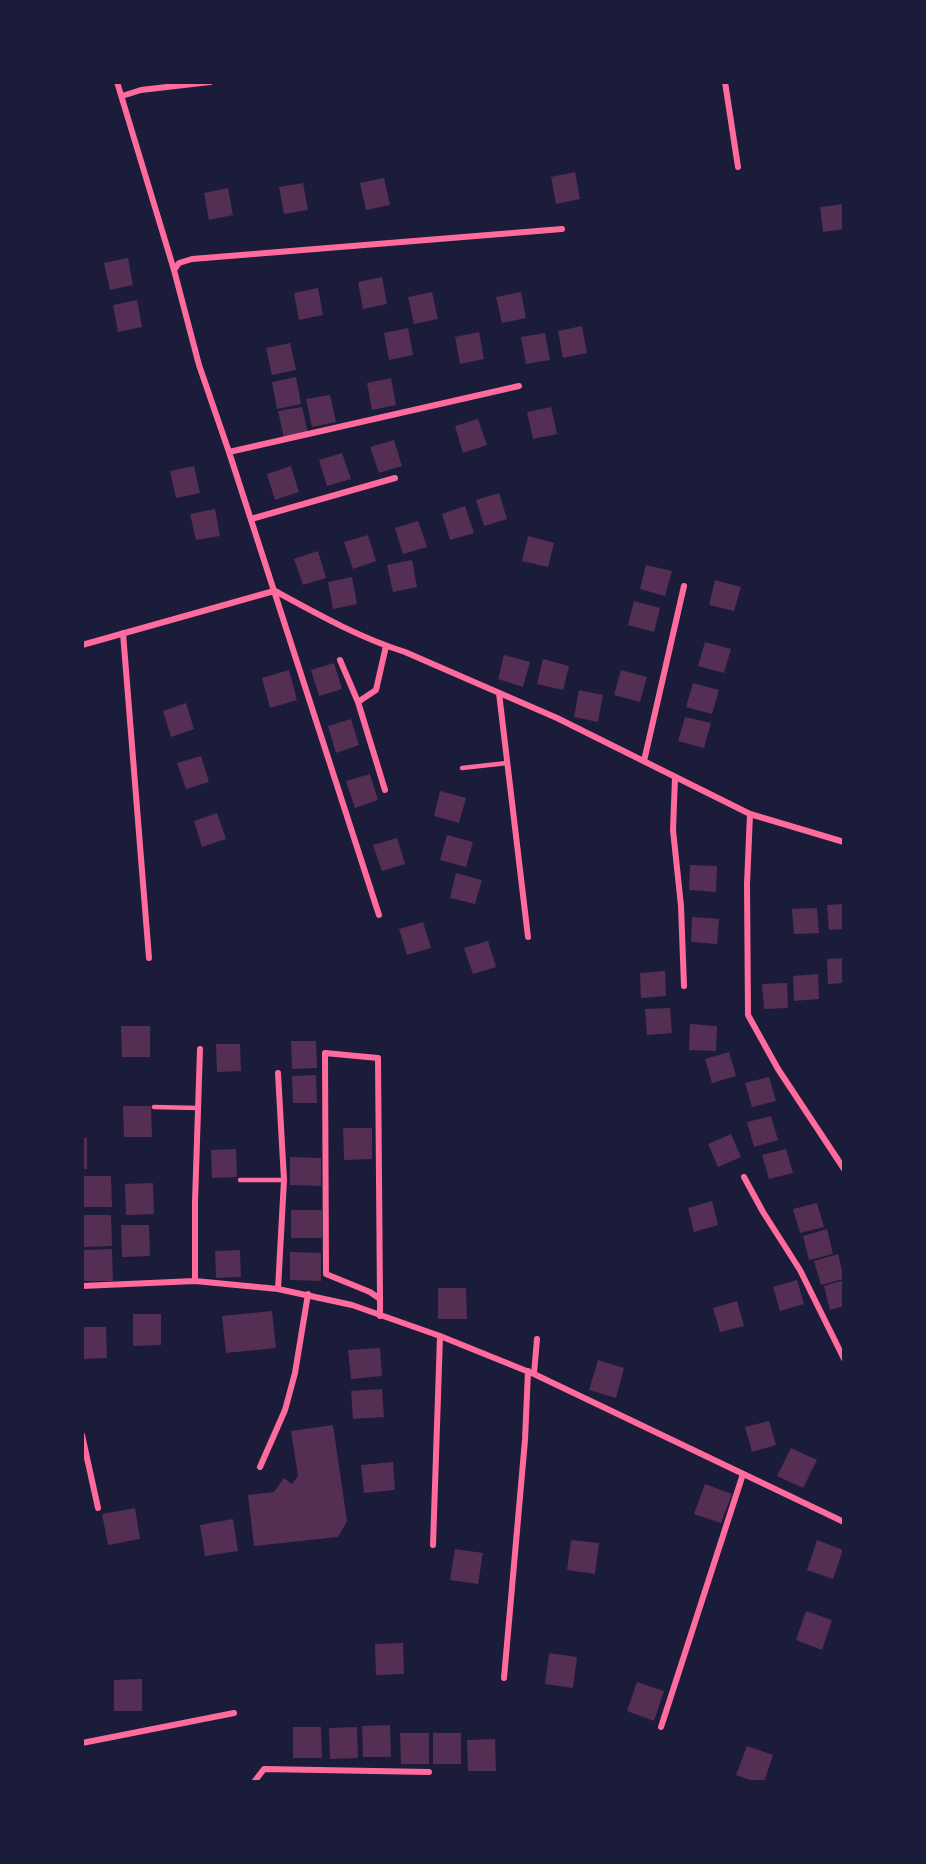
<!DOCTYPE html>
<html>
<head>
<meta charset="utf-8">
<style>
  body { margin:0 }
  #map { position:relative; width:926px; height:1864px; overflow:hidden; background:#1b1b3a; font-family:Helvetica,sans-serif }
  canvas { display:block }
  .frame { position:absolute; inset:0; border:84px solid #1b1b3a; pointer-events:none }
</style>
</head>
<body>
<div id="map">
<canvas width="926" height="1864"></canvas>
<div class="frame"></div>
</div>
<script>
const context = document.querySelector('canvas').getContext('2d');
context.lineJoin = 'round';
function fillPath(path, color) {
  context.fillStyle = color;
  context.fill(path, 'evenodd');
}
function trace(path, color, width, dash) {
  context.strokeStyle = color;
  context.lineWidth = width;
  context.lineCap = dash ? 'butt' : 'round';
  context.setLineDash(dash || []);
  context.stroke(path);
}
const building = new Path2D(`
  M575,172L580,199L556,204L551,177Z
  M384,178L390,205L366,210L360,183Z
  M303,183L308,210L284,214L279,187Z
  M228,188L233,215L209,220L204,193Z
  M844,204V229L823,232L820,207Z
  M128,258L133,285L110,290L104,263Z
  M382,277L387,304L363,309L358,282Z
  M318,288L323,315L299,320L294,293Z
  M432,292L438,319L414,324L408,297Z
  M521,292L526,318L502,323L496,297Z
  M137,300L142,327L118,332L113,305Z
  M582,326L587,353L563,358L558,331Z
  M408,328L413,355L389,360L384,333Z
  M479,332L484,359L460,364L455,337Z
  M545,333L550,360L526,364L521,337Z
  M290,343L296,370L272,375L266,348Z
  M296,377L301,404L277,409L272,382Z
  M391,378L396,405L372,410L367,383Z
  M330,395L336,422L312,427L306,399Z
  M302,407L308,433L284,438L278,411Z
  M551,407L557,434L533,439L527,412Z
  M478,419L487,445L463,453L455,426Z
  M394,440L402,466L379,473L370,447Z
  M342,453L351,479L327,486L319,460Z
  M194,466L200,493L176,498L170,471Z
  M291,466L299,492L275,500L267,474Z
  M499,493L507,519L484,526L476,500Z
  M465,506L474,533L450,540L442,514Z
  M215,509L220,536L196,540L190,514Z
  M418,521L427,547L403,554L395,528Z
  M368,535L376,561L353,569L344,542Z
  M528,536L554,543L548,567L522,561Z
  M318,551L326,578L303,585L294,559Z
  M412,560L417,587L393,592L387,565Z
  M646,565L672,571L665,596L640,589Z
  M352,577L357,604L333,609L328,582Z
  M715,580L741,587L734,611L709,605Z
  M634,601L660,608L654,632L628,625Z
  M705,642L731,649L724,673L698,666Z
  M504,655L530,662L523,687L498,679Z
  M543,659L569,666L563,690L537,684Z
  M334,663L342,689L319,696L311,670Z
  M289,670L297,700L270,708L262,678Z
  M621,670L647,677L640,702L614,695Z
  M693,683L719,690L712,714L686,707Z
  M579,690L603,695L598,722L574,717Z
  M186,703L194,729L171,737L163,711Z
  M685,717L711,723L704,748L678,741Z
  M351,719L359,745L336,753L328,726Z
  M201,756L209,782L186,789L177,763Z
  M370,774L378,800L355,808L346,781Z
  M440,791L466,798L459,823L434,816Z
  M217,813L226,839L202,847L194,821Z
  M447,835L473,842L466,867L440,860Z
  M397,838L405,864L382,871L373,845Z
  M690,865L717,866L716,892L689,890Z
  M456,873L482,880L475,904L450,898Z
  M844,904V929L829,930L827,905Z
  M817,908L819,933L794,934L792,909Z
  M692,917L719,919L717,944L691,942Z
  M423,922L431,948L407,955L399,929Z
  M488,941L496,967L473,974L464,948Z
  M844,958V983L828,984L827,959Z
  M665,971L666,996L641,998L640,973Z
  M818,974L819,999L794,1001L793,976Z
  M787,983L788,1008L764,1009L762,984Z
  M670,1008L672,1033L647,1035L645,1009Z
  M690,1024L717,1026L716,1051L689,1050Z
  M121,1026H150V1057H122Z
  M291,1041H316L317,1068L292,1069Z
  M216,1044H240L241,1071L217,1072Z
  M729,1052L736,1076L712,1083L705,1059Z
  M316,1075L317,1103H293L292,1076Z
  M769,1077L776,1101L752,1107L745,1083Z
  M123,1106H151L152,1137H124Z
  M771,1116L778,1140L754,1147L747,1122Z
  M343,1128H372V1159L344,1160Z
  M731,1134L741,1157L718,1167L708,1144Z
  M82,1138H87V1169H82Z
  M236,1149L237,1177L212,1178L211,1150Z
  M786,1149L793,1173L769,1179L762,1155Z
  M290,1157L321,1158V1186L290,1185Z
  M83,1176H111L112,1207H83Z
  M153,1183L154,1214L126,1215L125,1184Z
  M712,1201L718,1225L694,1232L688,1208Z
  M817,1203L824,1227L800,1233L793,1209Z
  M291,1210H322V1238H291Z
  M83,1215H111L112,1246L83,1247Z
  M121,1225H149L150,1256L122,1257Z
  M827,1229L833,1254L809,1260L803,1236Z
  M112,1249L113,1281H84V1250Z
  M240,1250L241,1277L216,1278L215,1251Z
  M290,1252L321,1253V1281L290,1280Z
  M838,1254L844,1279L821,1285L814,1261Z
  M797,1280L804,1304L780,1311L773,1287Z
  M844,1280V1306L830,1310L824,1286Z
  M438,1288H466L467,1319H438Z
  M737,1301L744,1326L720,1332L713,1308Z
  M272,1311L276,1348L226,1353L222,1316Z
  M133,1314H161V1345L133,1346Z
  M82,1327H106L107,1358L82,1359Z
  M380,1348L382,1376L351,1379L348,1350Z
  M598,1360L624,1368L616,1398L589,1390Z
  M382,1389L384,1417L353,1419L351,1391Z
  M769,1421L776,1445L752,1452L745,1427Z
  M333,1425L347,1521L338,1537L254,1546L248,1495L274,1492L284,1478L292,1484L298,1476L291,1431Z
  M791,1448L817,1460L803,1488L777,1476Z
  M393,1462L395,1490L364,1493L361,1465Z
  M705,1484L732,1494L721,1523L694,1514Z
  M135,1508L140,1539L108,1545L102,1514Z
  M233,1519L238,1551L205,1556L200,1525Z
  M571,1540L599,1543L595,1574L567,1570Z
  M817,1540L843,1550L833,1579L807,1570Z
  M455,1549L483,1553L478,1584L450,1580Z
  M806,1611L832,1620L822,1650L796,1640Z
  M403,1643L404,1674L376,1675L375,1644Z
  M549,1653L577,1657L573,1688L545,1684Z
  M142,1679V1711H114V1680Z
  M637,1682L664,1691L654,1721L627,1711Z
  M390,1725L391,1757H363L362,1726Z
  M293,1727H321L322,1758H293Z
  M357,1727L358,1758L330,1759L329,1728Z
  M400,1733H429V1764H401Z
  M433,1733H461V1764H433Z
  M495,1739L496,1771H468L467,1740Z
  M747,1746L773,1755L764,1782H755L736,1775Z`);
const service = new Path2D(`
  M462,768L507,763
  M154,1107L198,1108
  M240,1180H284`);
const minor = new Path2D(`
  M117,82L174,270L199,365L229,452L379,915
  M725,82L738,167
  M122,96L141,90L210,82
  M174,270L179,263L192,259L562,229
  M229,452L519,386
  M251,519L395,478
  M275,591C317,614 360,638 405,652L557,718L750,814L844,842
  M123,633L149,958
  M82,645L274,591
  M340,660L358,702L385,790
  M499,693L528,937
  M358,702L376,690L386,646
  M644,761L684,586
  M675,778L673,830L681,906L684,986
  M750,814L747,884L748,1015L778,1069L844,1169
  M744,1177L763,1212L800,1270L844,1359
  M195,1281V1202L200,1049
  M82,1286L195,1281L278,1289L352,1305L440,1336L534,1374L844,1522
  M278,1289L284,1180L278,1073
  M380,1316V1299L378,1058L325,1053L326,1274L370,1292L380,1299
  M534,1374L537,1339
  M82,1435L98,1508
  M260,1467L285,1410L295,1373L308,1294
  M433,1545L440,1336
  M504,1678L525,1440L528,1371
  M661,1727L743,1474
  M82,1743L234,1713
  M254,1782L264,1769L429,1772`);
fillPath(building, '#542f53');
trace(service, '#ff6b9d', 4.5);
trace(minor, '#ff6b9d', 6);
</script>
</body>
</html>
